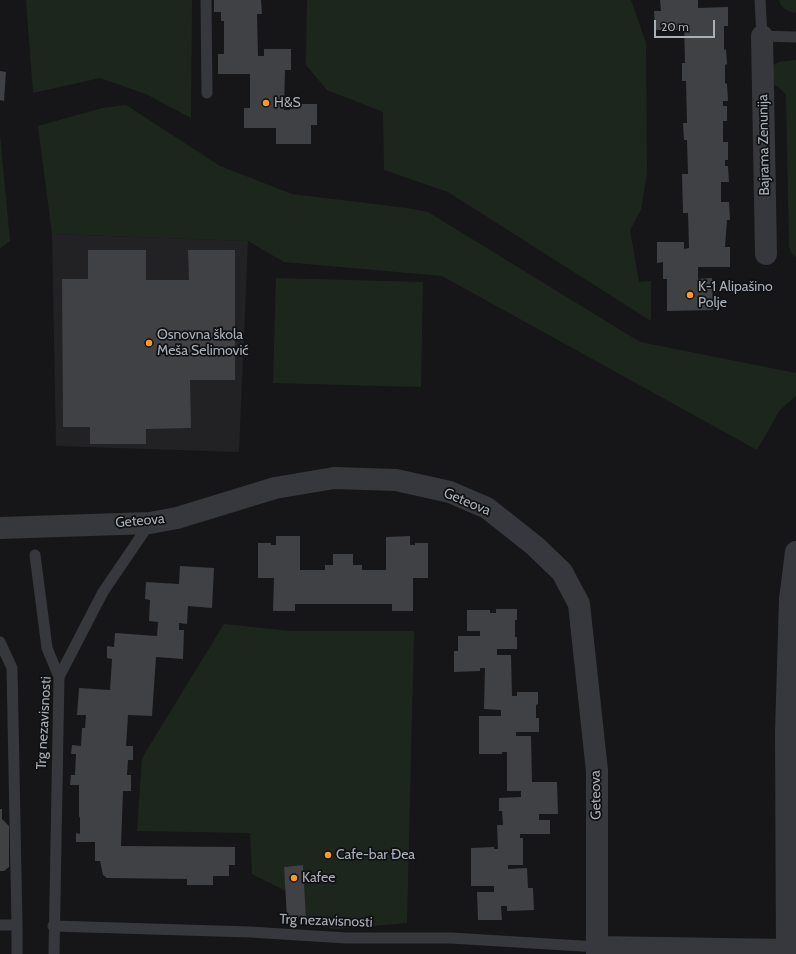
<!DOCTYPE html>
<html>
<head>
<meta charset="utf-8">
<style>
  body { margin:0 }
  #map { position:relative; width:796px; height:954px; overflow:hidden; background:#161618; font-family:Cabin,sans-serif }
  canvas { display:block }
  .scale { position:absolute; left:654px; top:20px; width:61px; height:18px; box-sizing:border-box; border:2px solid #a7afb9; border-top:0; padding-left:5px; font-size:12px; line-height:14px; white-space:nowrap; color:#a7afb9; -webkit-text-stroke:3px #111113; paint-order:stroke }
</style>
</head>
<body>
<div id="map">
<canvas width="796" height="954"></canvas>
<div class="scale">20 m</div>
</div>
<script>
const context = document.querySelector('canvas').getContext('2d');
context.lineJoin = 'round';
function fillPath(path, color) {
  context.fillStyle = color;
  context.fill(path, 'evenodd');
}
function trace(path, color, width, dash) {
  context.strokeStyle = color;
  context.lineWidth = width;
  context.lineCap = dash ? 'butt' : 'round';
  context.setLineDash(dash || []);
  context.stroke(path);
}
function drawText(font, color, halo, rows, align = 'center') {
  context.font = font + ' Cabin,sans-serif';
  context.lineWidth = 3.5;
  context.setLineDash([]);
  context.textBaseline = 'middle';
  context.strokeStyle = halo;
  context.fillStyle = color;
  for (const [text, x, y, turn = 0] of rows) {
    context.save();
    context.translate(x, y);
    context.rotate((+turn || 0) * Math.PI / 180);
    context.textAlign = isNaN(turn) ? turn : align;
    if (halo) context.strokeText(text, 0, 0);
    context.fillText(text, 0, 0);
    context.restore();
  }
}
const built = new Path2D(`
  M52,234L248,241L239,452L56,446Z`);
const green = new Path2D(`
  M26,0H192L191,118L146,94L100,78L33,93Z
  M307,0H631L646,43L647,173L641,210L630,230L639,282L651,281V321L448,192L384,170L383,112L327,90L306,65Z
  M779,0H796V13C788,11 781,9 779,0Z
  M796,60V257L792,254L789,247L786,94C772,80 770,89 773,65L779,62Z
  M126,105L220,166L292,194L407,208L428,212L640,342L796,373V396L780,410L757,450L442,276L284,262L248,241L52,234L38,126L102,108Z
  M0,134L10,241L0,248Z
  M276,278L423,282L421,387L273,383Z
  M224,624L291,631H414L407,923L336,929L312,925L306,918L303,865L284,867L286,891L252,874L250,833L137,831L142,758Z`);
const building = new Path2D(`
  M214,0H261L262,14H257L258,56H264V49H291V70H285L284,110H290V104H317V125H311V144H276V128H244V108H250V74H218V54H224V21H221V12H214Z
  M660,0H698V8L728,7V26H724V50L726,49L727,64L725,65V83L727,84L728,101H723V106H727V121H723V142H728V160H725V166H728L729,182H721V202H729L730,220H727L725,247H730V267H698V279L712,278L713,310L667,311V279H663V262L657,263V242H684V249L689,248L688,213H683L682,174H688L687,140H684L683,123H687L686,81H682V63H685L684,23H682V30H655L654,11H661Z
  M0,71L6,72L4,101L0,100Z
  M88,250H146V280H189L188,250H235V380H190L191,428L146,429V444H90V427H63L62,279H88Z
  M276,536H300V570H325V565H333V554H353V565H362V570H386V537L410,536V545H415V543H428V578H413V611H392V604H295V611H273L274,578H258V543H271V545H276Z
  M180,566L214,568L212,608L188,606L187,624L179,623V630H184L183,659L156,657L152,716L128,715L126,746H133V760H128L127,775H131V791H123L121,846L235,847V865H229V876H213V885H187V879L107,878L103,875L100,861H95V842H76V833L80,834V818L79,816V785H70L71,775H75L76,754H71L72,745L81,746L82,728H85L86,715H77L79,688L110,690L112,659L107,658V646L114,647L115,633L157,636L158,622L149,621L150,600L145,599L146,582L179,584Z
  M496,609H517V620H515V637H517V649H497V655H511L512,696H517V692H538V704L536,705V718H539V732H516V736H531L532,782H557L558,814H539V820H550V834H520V838H523V865H508V869L527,868L528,888H533L534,910L507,911V906H501L502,920H478L477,892H494V886H471V848L494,847V849H498L497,825H503L502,811H499V798L521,797V791H507V752H502V754H479V716H501V710L484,709L485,668H480V671L454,672V651H458V636H480V631H467V610H490V613H496Z
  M0,809H2V819L9,826V867L4,871H0Z
  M303,865L306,918H287L284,867Z`);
const lane = new Path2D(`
  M206,0L207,93
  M760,0L762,36L796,37
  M35,555L47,648L59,677
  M0,642L12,668L17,925V954
  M0,925H17
  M53,926L250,932L346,938H451L598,947
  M54,954L59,677L103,592L150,523`);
const street = new Path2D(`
  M762,36L766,254
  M0,528L150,523L177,518L275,488L334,478L396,480L450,492L487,508L535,546L562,572L579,604L597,771V954
  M598,947L787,950
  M787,954L786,732L790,599L796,552`);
const markers = [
  [266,103,4,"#ff9827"],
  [690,295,4,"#ff9827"],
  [149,343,4,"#ff9827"],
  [328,855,4,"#ff9827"],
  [294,878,4,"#ff9827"]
];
const poiNames = [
  ["H&S",274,103],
  ["K-1 Alipašino",698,287],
  ["Polje",698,303],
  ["Osnovna škola",157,335],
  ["Meša Selimović",157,351],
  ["Cafe-bar Đea",336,855],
  ["Kafee",302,878]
];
const streetNames = [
  ["Bajrama Zenunija",764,145,-91],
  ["Geteova",467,502,23],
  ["Geteova",140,521,-5],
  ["Trg nezavisnosti",44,723,-87],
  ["Geteova",596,795,-91],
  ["Trg nezavisnosti",326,921,2]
];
fillPath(built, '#222225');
fillPath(green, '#1d261d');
fillPath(building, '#404145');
trace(lane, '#36383d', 11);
trace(street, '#36383d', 22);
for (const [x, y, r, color] of markers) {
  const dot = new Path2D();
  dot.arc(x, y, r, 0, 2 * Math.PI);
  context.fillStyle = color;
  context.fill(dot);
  trace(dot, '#111113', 1.5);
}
drawText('14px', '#a7afb9', '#111113', poiNames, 'left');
drawText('14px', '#a7afb9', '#111113', streetNames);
</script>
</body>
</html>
